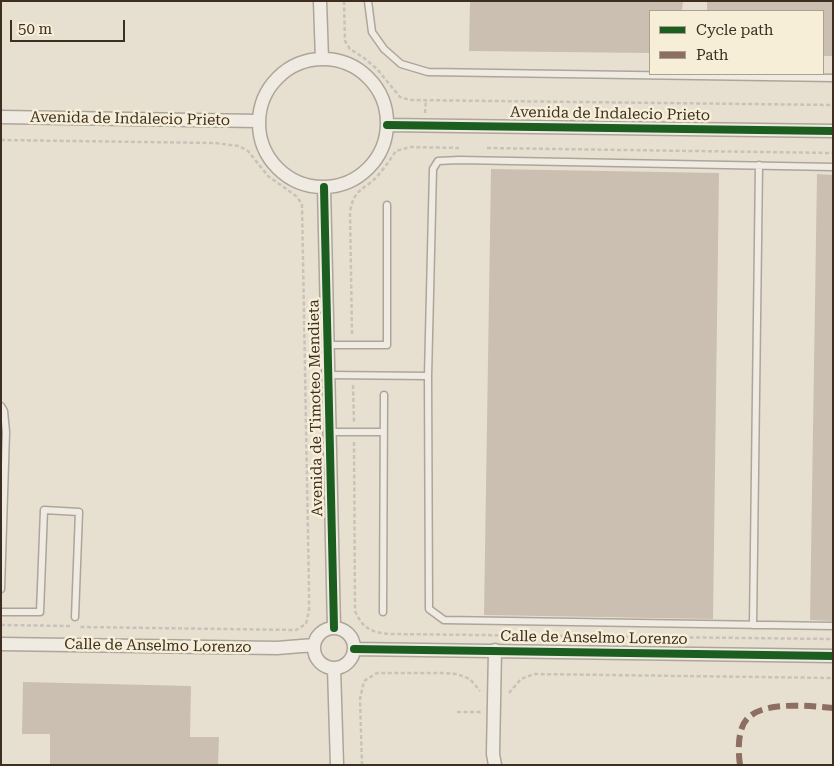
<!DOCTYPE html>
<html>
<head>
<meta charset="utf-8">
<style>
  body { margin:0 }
  #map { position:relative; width:834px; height:766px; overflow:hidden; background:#e7e0d1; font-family:"Roboto Serif",serif }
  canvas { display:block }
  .frame { position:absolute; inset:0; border:2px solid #3d2e20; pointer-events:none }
  .legend { position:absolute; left:649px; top:10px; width:175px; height:65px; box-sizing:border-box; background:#f7eed8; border:1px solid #ada18e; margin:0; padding:6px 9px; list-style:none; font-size:15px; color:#3d2e20 }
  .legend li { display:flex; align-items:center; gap:10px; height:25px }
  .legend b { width:25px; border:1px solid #ada18e }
  .scale { position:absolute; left:10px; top:20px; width:115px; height:22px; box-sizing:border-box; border:2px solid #3d2e20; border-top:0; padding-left:6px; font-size:15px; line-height:18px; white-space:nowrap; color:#3d2e20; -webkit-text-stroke:4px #f7eed8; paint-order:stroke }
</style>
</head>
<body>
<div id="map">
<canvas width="834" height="766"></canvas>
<div class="frame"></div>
<ul class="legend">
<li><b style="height:6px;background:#1b5e20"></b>Cycle path</li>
<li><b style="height:6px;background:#8d6e63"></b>Path</li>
</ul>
<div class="scale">50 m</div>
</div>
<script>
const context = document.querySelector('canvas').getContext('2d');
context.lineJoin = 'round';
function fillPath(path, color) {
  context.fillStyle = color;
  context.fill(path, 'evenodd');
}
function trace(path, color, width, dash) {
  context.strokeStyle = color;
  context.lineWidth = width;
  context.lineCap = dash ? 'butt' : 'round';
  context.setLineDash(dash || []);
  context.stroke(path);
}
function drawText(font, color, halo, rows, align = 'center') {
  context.font = font + ' "Roboto Serif",serif';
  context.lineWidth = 5;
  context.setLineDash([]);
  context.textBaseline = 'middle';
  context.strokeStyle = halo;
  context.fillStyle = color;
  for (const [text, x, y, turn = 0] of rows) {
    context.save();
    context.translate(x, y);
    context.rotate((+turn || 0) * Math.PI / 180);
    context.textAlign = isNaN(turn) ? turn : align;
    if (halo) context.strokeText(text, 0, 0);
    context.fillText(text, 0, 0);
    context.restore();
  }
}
const building = new Path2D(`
  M470,1H683L682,11H650V53L469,51Z
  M707,1H833V56H823V11H707Z
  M491,169L719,173L713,619L484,615Z
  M817,174L833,175V621L810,620Z
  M23,682L191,686L190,737H219L218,765H50V734H22Z`);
const path = new Path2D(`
  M344,1L345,41L350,49L364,58L377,69L400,97L410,100L833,105
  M425,113L426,100
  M1,140L215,143L239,146L248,151L268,176L296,196L302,204L309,590V610L306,624L296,630L80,627
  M487,148L833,153
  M352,334L350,212C354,186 366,191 380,173C386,166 391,158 396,151L410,147L459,148
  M353,385L354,422
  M354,442L355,611C363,629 372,633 391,634L833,639
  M1,625L70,626
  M509,693L521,679L534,674L833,678
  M457,712H481
  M362,765L360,699L364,681L377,673H442L457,674L470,679L480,691`);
const service = new Path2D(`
  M368,1L372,32L384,49L401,64L428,72L833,78
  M833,167L459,160L438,161L433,169L428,376L429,609L444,620L833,626
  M328,345H387V205
  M329,375L428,376
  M1,406L4,411L6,432L1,589
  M330,432H383
  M1,612H40L44,510L79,512L75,617
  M383,612L384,395
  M753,625L759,165`);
const minor = new Path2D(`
  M320,1L322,59
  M259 123a64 64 0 1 1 128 0a64 64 0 1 1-128 0Z
  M1,117L258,121
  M387,125L833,131
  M324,187L334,628
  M314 648a20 20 0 1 1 40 0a20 20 0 1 1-40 0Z
  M1,644L277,648L314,645
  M354,649L833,656
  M495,650L493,754L495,765
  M334,668L337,765`);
const quiet = new Path2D(`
  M740,765C738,751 737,727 749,717C767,701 810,706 833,708`);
const cycleway = new Path2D(`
  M387,125L833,131
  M324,187L334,628
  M354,649L833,656`);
const streetNames = [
  ["Avenida de Indalecio Prieto",610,114,1],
  ["Avenida de Indalecio Prieto",130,119,1],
  ["Avenida de Timoteo Mendieta",316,408,-91],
  ["Calle de Anselmo Lorenzo",594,638,1],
  ["Calle de Anselmo Lorenzo",158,646,1]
];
fillPath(building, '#cbbfb2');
trace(service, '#ada599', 9);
trace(minor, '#ada599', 15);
trace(path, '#c8c2b9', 2.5, [4, 2.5]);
trace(service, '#efebe3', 6);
trace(minor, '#efebe3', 12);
trace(quiet, '#8d6e63', 6, [12, 6]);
trace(cycleway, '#1b5e20', 8);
drawText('15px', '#3d2e20', '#f7eed8', streetNames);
</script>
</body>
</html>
